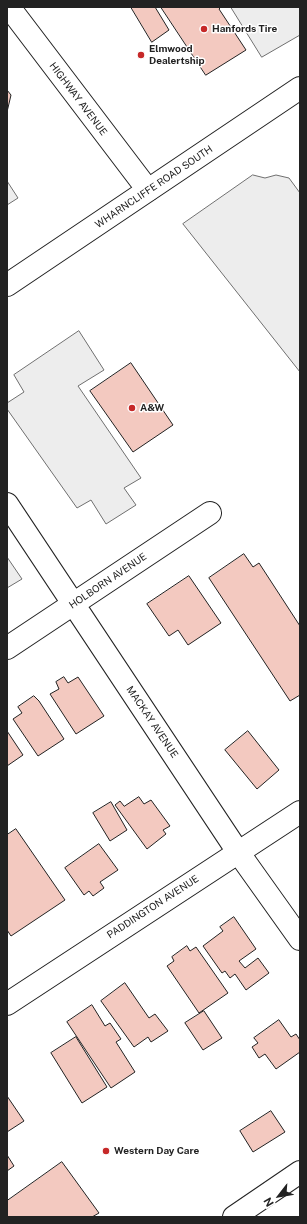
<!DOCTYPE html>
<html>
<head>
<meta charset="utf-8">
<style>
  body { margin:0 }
  #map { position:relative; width:307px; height:1224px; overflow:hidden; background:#fff; font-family:"Public Sans",sans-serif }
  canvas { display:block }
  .frame { position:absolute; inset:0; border:8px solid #222; pointer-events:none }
  .north { position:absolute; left:259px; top:1176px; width:40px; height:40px; -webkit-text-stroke:3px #fff; paint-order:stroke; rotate:239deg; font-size:11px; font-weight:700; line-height:16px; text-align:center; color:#222 }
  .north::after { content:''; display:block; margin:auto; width:14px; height:18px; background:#222; clip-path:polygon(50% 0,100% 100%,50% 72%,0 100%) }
</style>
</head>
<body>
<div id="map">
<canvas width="307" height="1224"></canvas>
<div class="frame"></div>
<div class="north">N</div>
</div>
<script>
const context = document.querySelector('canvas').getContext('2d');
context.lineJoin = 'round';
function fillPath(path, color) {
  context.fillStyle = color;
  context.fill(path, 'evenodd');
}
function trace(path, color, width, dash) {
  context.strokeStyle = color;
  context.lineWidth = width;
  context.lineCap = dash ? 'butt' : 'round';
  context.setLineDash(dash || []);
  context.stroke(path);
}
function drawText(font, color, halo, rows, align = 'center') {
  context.font = font + ' "Public Sans",sans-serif';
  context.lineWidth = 3;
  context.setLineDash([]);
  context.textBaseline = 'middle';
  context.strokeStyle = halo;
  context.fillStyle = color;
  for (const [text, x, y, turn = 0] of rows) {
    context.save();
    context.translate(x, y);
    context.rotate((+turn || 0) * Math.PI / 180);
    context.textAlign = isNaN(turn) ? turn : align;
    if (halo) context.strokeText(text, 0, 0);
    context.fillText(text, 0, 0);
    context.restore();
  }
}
const parking = new Path2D(`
  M231,7H300V35L262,57Z
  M253,175L265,178L276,175L289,178L300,193V372L183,224Z
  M7,181L18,198L7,205Z
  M79,331L104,370L78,386L141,478L124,488L136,505L106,524L91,500L77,508L7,409V403L24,392L14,375Z
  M7,557L22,579L7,588Z`);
const building = new Path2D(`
  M131,7H155L169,30L152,42Z
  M161,7H221L219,9L246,50L206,75Z
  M7,90L11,95L7,112Z
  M131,363L173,425L133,452L90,391Z
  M244,554L253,567L259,563L300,626V695L290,701L209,578Z
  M189,576L221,623L188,645L178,630L169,636L147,604Z
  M64,677L68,683L78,677L104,716L76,734L50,694L59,689L56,682Z
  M34,696L39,701L64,739L38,756L13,719L22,713L18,707Z
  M7,731L23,755L7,766Z
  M248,731L279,770L257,789L225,750Z
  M139,797L144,804L151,800L170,826L163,830L166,834L147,849L115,805L120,801L124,806Z
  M111,802L127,830L110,841L93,813Z
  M16,829L65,900L11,936L7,930V835Z
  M99,844L118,870L100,882L104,888L93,896L89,891L84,895L65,868Z
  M234,917L256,949L239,961L245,968L258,958L269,973L246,990L235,974L230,978L225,971L222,973L203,946L223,931L220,927Z
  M187,946L190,951L196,947L228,993L199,1013L167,966L174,961L172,957Z
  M125,983L149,1018L155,1014L168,1031L151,1042L148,1037L134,1047L101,1001Z
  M92,1005L105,1026L110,1023L121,1039L116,1042L135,1072L111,1088L67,1022Z
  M204,1011L222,1038L203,1050L185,1023Z
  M279,1020L291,1037L296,1034L300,1040V1052L276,1069L265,1054L259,1058L252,1047L258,1043L254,1038Z
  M76,1037L107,1087L82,1103L51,1053Z
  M7,1096L24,1121L7,1132Z
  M271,1111L285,1132L253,1152L240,1131Z
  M7,1155L14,1166L7,1171Z
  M62,1162L99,1213L92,1217H7V1201Z`);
const street = new Path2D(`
  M9,7L148,190
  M7,504L238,852L300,939
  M7,648L210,513
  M7,1004L300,812
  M234,1217L300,1172`);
const secondary = new Path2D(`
  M7,285L300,88`);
const markers = [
  [204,29,4,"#c62828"],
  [141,55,4,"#c62828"],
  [132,408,4,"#c62828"],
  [106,1151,4,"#c62828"]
];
const poiNames = [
  ["Hanfords Tire",212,29],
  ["Elmwood",149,49],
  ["Dealertship",149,61],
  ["A&W",140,408],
  ["Western Day Care",114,1151]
];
const streetNames = [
  ["HIGHWAY AVENUE",78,99,53],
  ["WHARNCLIFFE ROAD SOUTH",154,187,-34],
  ["HOLBORN AVENUE",108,581,-34],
  ["MACKAY AVENUE",152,722,56],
  ["PADDINGTON AVENUE",153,907,-33]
];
fillPath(parking, '#ededed');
trace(parking, '#6f6f6f', 1);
fillPath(building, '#f3c9c0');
trace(building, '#222', 1);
trace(street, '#222', 24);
trace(secondary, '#222', 24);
trace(street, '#fff', 22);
trace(secondary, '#fff', 22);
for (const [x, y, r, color] of markers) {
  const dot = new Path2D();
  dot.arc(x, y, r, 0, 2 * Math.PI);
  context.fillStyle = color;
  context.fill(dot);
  trace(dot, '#fff', 1.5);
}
drawText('bold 10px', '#222', '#fff', poiNames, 'left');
drawText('10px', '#222', '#fff', streetNames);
</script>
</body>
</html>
